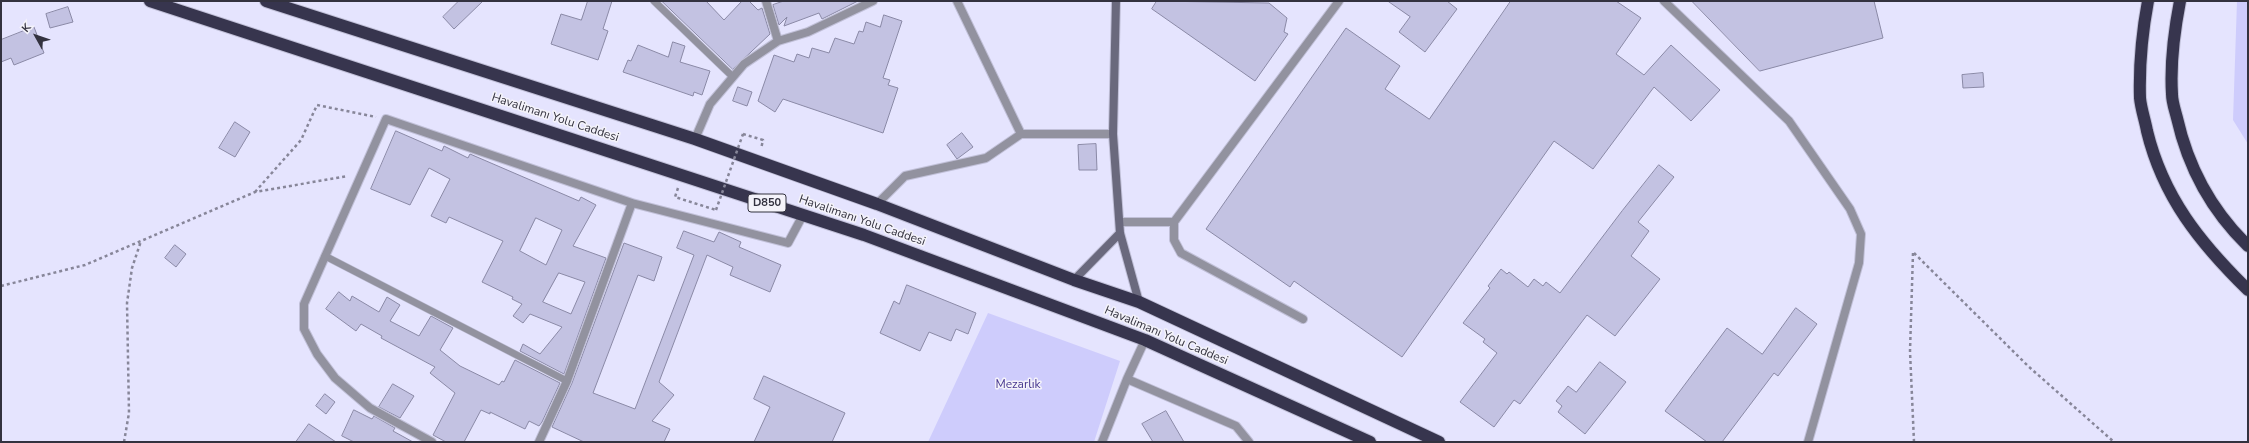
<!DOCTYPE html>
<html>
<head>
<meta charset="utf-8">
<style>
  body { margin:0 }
  #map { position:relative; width:2249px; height:443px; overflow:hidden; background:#e5e4fe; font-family:"Nunito Sans",sans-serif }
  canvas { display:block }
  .frame { position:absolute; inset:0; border:2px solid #33323f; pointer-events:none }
  .north { position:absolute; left:16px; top:16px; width:40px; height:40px; -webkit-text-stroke:3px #f4f3fa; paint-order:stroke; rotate:310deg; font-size:11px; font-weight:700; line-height:16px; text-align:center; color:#33323f }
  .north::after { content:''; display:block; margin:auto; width:14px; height:18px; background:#33323f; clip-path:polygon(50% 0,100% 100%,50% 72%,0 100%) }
</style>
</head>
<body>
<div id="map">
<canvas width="2249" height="443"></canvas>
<div class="frame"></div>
<div class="north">K</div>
</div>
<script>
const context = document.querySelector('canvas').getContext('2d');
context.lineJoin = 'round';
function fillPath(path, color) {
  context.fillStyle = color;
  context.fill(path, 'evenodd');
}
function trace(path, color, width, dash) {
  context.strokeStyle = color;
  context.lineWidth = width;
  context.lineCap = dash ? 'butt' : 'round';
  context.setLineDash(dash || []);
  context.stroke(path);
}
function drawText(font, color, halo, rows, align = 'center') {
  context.font = font + ' "Nunito Sans",sans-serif';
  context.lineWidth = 3;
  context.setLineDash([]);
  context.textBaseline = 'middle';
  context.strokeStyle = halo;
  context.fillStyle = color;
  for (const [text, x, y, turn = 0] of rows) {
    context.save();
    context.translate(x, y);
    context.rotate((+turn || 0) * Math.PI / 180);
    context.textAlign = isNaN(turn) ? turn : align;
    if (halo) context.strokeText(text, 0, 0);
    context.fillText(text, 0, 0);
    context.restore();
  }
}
const green = new Path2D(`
  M2237,1H2248V144L2233,120Z
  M988,313L1120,361L1094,442H928Z`);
const building = new Path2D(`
  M459,1H483L454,29L443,17Z
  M588,1H612L603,29L608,31L598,60L551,44L561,14L581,20Z
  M662,1H706L724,20L742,1H749L758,10L762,8L770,34L733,69Z
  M784,1H858L822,19L819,13L784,26L787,17L779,25L773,5Z
  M1157,1L1269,3L1287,18L1284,32L1288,34L1255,81L1152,9Z
  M1388,1H1447L1457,9L1425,52L1399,32L1410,17Z
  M1511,1H1616L1641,18L1616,54L1644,75L1671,45L1720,90L1691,121L1654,87L1593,169L1554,141L1402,357L1294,281L1290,287L1206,229L1346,28L1400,66L1385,89L1429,119Z
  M1692,1H1874L1883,38L1760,71Z
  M68,7L73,22L50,28L46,14Z
  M884,15L902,21L883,78L890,80L888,85L898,88L883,133L783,99L775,112L758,101L774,55L794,62L797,54L809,58L812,48L829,53L835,38L854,44L859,31L863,32L866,22L880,27Z
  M34,27L44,53L14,65L11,58L1,62V40Z
  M673,42L685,46L680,62L710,71L702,95L694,92L693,96L623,72L628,60L631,61L638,45L668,57Z
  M1983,73L1984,87L1963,88L1962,75Z
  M738,87L752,92L747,106L733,101Z
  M235,122L250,132L235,157L219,148Z
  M396,131L442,151L444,146L468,158L470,154L579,201L581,197L596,205L573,246L606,258L564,374L520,351L523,344L540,354L562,327L530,314L523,323L513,316L522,304L512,299L513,297L482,282L503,241L449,217L446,223L431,216L450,179L429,168L410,205L371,189ZM536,218L562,230L546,265L520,251ZM559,273L585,282L571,314L543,302Z
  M962,133L973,147L957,159L947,145Z
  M1096,144L1097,170H1079L1078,145Z
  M1659,165L1674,177L1638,222L1649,231L1631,256L1660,279L1615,336L1587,315L1520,404L1514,400L1494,427L1460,402L1497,353L1483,342L1485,339L1463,323L1490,288L1488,286L1501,269L1507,274L1509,272L1528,287L1534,279L1543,286L1546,282L1560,293L1622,211Z
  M684,231L714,242L719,232L741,242L739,247L781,265L770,292L730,275L733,267L707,255L659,382L674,395L652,421L670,429L664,442H584L552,427L572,383L624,243L662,257L654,281L638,275L593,393L635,409L694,255L677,248Z
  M175,245L186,254L176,267L165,258Z
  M907,285L976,313L968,334L956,329L951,341L929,332L920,351L880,333L894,301L899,304Z
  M339,292L350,301L352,296L379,312L387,297L400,305L390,321L419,336L431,316L453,328L440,350L460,366L499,385L502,381L504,382L515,360L560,383L542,422L539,426L529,421L525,429L490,412V414L481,410L464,442H446L433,435L455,393L430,373L435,367L381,338L382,336L361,324L356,331L326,309Z
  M1796,308L1817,324L1778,376L1774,373L1722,442H1707L1665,411L1727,328L1762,354Z
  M1600,362L1626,382L1585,434L1558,412L1562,406L1556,401L1568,386L1576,392Z
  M764,376L845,413L832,442H754L770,407L754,399Z
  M393,384L414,396L400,418L379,407Z
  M325,394L335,402L326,414L316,406Z
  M354,410L372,419L374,416L395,428L393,431L413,442H354L342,436Z
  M1166,411L1184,442H1153L1142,424Z
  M309,424L336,442H296Z`);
const path = new Path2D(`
  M743,134L763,140L761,149
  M678,188L675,197L716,210
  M255,192L301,140L317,105L376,117
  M1913,253L1910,351L1914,442
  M1914,253L2028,366L2114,442
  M1,286L85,265L255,192L348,176
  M124,442L129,413L127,303L132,268L141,241`);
const lane = new Path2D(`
  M654,1L732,76
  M325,256L567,381`);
const street = new Path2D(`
  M766,1L778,41
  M957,1L1021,134
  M1664,1L1789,121L1850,209L1861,234L1859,263L1808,442
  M695,139L710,104L744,64L778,41L808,32L873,1
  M877,204L905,176L986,158L1021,134H1113
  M1120,222H1174L1339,1
  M1174,222V240L1181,253L1303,319
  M1127,379L1236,426L1249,442
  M432,442L370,408L335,378L317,354L304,329V304L386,119L632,203L788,243L803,215
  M539,442L567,381L632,203
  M1102,442L1127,379L1145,340`);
const secondary = new Path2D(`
  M1116,1L1113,134L1120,233L1139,302
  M1074,280L1120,233`);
const highway = new Path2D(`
  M150,1L864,235L1145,340L1370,442
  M266,1L695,139L877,204L1074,280L1139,302L1439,442
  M2148,1C2142,33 2139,65 2140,98C2141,109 2145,120 2147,131C2163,197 2200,243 2248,290
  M2180,1C2174,32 2170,62 2172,94C2172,102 2175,110 2177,118C2188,167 2212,211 2248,246`);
const pathBridge = new Path2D(`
  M716,210L743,134`);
const shields = [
  [767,203,38]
];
const shieldNames = [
  ["D850",767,203]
];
const streetNames = [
  ["Havalimanı Yolu Caddesi",555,118,18],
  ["Havalimanı Yolu Caddesi",862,221,19],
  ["Havalimanı Yolu Caddesi",1166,336,23]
];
const parkNames = [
  ["Mezarlık",1018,385]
];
fillPath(green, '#ceccfc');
fillPath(building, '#c3c2e2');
trace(building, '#8a89a6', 1);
trace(lane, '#c1c0d8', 8);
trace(street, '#c1c0d8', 10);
trace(secondary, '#c1c0d8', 10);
trace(highway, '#c1c0d8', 14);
trace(path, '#878699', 2.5, [3, 3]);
trace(lane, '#92929f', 7);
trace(street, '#92929f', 8);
trace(secondary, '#6a697d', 8);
trace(highway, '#37354e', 12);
trace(pathBridge, '#878699', 2.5, [3, 3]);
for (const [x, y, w] of shields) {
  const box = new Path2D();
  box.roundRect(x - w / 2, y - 9, w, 18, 3);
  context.fillStyle = '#f4f3fa';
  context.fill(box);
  trace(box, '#33323f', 1);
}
drawText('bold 11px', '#33323f', null, shieldNames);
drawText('12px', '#33323f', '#f4f3fa', streetNames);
drawText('12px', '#47378f', '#f4f3fa', parkNames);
</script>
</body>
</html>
